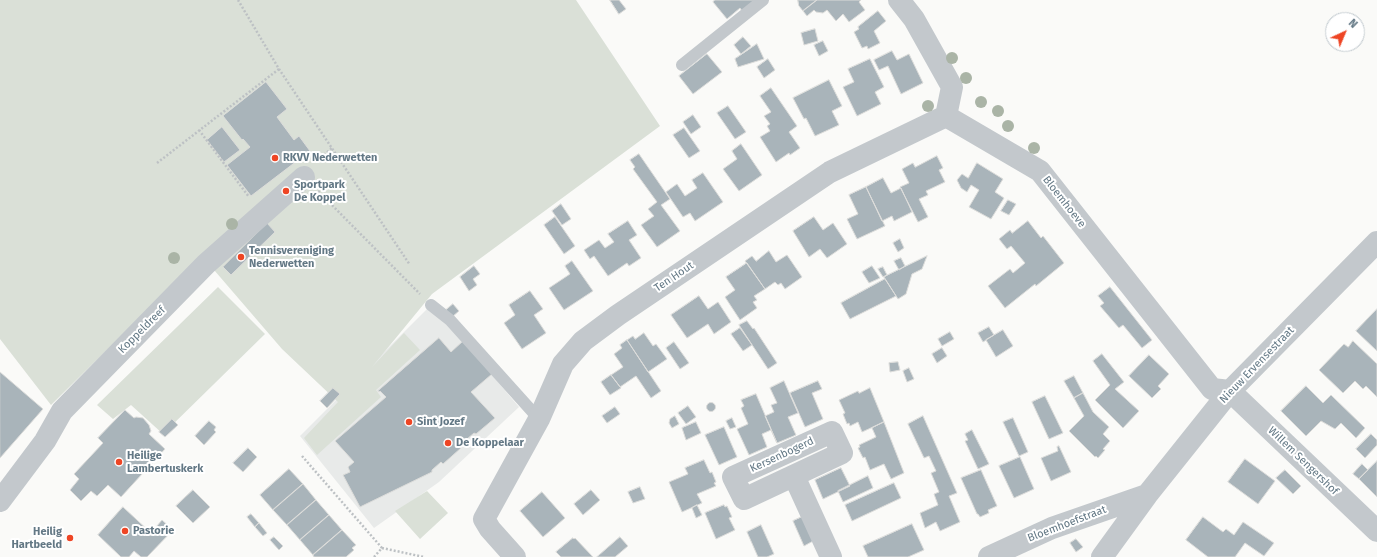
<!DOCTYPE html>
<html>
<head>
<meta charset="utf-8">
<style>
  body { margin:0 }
  #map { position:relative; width:1377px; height:557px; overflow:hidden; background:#fafaf8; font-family:"Fira Sans",sans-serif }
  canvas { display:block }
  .north { position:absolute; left:1325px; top:12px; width:40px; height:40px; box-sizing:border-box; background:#fff; border:1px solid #c1c9ce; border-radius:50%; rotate:44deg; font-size:11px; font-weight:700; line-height:16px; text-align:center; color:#637885 }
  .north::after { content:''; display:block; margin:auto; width:14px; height:18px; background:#ee4524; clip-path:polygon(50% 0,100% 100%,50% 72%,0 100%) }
</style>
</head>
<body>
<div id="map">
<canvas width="1377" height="557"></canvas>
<div class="north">N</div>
</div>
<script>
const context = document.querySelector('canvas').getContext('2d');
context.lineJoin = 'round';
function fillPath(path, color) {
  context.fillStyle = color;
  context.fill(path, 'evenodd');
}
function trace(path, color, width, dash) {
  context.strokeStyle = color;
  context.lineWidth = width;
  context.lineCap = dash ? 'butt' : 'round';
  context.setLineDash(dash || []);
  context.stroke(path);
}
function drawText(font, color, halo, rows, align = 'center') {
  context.font = font + ' "Fira Sans",sans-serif';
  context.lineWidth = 4;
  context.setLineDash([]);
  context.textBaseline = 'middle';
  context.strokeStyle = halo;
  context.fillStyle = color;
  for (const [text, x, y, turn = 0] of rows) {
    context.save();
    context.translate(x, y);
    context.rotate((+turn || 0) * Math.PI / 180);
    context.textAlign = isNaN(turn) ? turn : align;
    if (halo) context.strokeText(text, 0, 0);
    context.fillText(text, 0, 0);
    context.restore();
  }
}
const built = new Path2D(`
  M429,307L448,323L519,407L439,482L374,528L300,436Z`);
const green = new Path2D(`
  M0,0H576L660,126L432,294L372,367L404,333L420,350L376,390L381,397L317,455L304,438L338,402L282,349L202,256L51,405L0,339Z
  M218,287L265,334L163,434L131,405L113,419L97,405Z
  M427,491L448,513L420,539L395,511Z`);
const building = new Path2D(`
  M610,0H619L626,9L619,14Z
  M715,0H755L742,11L740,8L727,19L713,2Z
  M798,0H817L803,11L799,6Z
  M817,0H861L859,2L865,10L849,22L843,14L836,21L827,10L823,13L816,12L814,10L807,16L803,11Z
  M878,11L886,21L874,31L880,43L868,49L867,46L862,48L854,32L859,29L858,27Z
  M815,29L818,41L804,45L801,33Z
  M743,37L751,46L741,54L734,45Z
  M823,41L828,51L819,56L814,45Z
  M757,44L764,59L738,67L735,59Z
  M892,51L897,60L909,54L923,83L901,94L888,66L879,70L874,60Z
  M707,54L722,72L693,94L679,76Z
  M768,59L775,70L764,78L757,67Z
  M870,59L884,87L875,92L881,104L857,116L843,87L854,82L848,69Z
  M829,80L842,106L832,111L839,125L815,136L806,118L804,119L793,98Z
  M266,82L287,109L277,117L294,140L299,136L310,151L251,196L227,165L250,147L243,139L242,140L223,116Z
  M771,88L797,126L789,132L800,148L790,155L789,153L776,162L760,137L770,131L767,126L770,124L764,116L771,112L760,96Z
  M728,106L746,132L735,139L717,113Z
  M693,115L701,127L691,134L683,122Z
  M222,127L240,150L224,162L207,140Z
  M684,128L700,151L689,158L673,135Z
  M741,144L762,175L739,191L723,169L737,159L732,151Z
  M639,154L670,199L661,205L680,231L657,247L641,225L654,216L648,209L657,202L633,169L635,167L630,160Z
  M937,156L943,168L939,170L945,182L926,191L928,195L919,199L928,217L918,222L900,187L909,183L902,169L913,163L915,167Z
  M977,163L1003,179L995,192L1004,198L991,219L969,207L979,190L971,185L967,192L961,188L957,180L962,174L968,178Z
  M703,173L723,202L695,221L690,213L683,217L666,192L677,184L685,196L697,188L692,180Z
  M883,178L891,193L901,188L912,212L894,221L892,216L882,221L866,187Z
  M866,187L885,226L857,239L847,219L858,214L849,195Z
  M1008,200L1016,204L1009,215L1001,211Z
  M561,204L571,219L562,225L552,211Z
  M555,217L575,246L564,254L544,225Z
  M814,217L823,230L833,223L847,244L827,258L820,249L809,257L793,231Z
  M628,221L637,235L629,240L641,258L629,266L627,263L608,276L594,256L590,259L584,250L599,240L605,248L614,242L608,234Z
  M1028,221L1041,238L1043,236L1064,263L1036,286L1035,284L1005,308L988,286L1010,269L1013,273L1025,263L1011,246L1007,249L999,239L1010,230L1012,233Z
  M267,223L275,232L231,275L223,267Z
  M900,239L904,248L898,252L893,243Z
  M769,251L776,262L787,255L802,277L785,289L781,283L778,285L775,282L765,289L745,261L752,256L756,261Z
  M927,256L922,269L912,274L906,294L898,299L884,277Z
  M901,258L905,266L899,270L894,261Z
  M572,261L593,291L564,310L549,288L570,274L565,266Z
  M747,263L765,289L754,296L757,300L753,302L757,308L740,320L725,297L735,290L726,277Z
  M474,266L480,274L473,279L477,285L469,291L460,277Z
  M872,266L880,278L869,283L862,272Z
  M883,267L887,275L883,277L878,269Z
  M885,279L896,296L850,319L841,303Z
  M1110,287L1152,340L1142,348L1123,325L1119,328L1100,306L1104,303L1098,296Z
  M530,291L543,309L534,315L546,333L522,349L504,323L515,315L509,305Z
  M699,296L708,309L718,302L731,322L714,334L708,324L687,338L671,315Z
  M453,304L459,311L452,317L446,310Z
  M1377,309V351L1356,331Z
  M747,321L753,329L754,328L777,363L768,369L739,325Z
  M989,327L994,335L983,342L978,333Z
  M740,328L752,345L743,351L731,334Z
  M1003,330L1013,346L996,357L986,340Z
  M950,332L954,339L942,346L938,339Z
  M644,333L653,346L656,344L667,359L648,372L627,340L633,336L635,339Z
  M439,338L451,352L463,341L492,374L471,392L495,418L476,434L474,433L459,446L461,448L443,464L441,462L432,470V472L360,507L343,475L350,472L348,467L354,462L335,441L386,397L380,391L379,392L378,391Z
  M627,340L661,391L651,398L636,376L620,387L611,375L623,367L614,354L622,348L620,345Z
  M1353,341L1377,364V397L1366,386L1363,389L1355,381L1343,393L1319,370L1344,344L1348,347Z
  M674,342L689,363L680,369L666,348Z
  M942,348L947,356L937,363L932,354Z
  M1102,354L1124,382L1115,389L1139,411L1123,428L1095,400L1110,385L1093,361Z
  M1149,355L1169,374L1158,386L1161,389L1152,398L1129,376Z
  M898,362L900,370L890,372L889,363Z
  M909,368L914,379L907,382L903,371Z
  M0,372L43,409L0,458Z
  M611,375L621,388L610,395L601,382Z
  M1074,376L1083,393L1074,398L1064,381Z
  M784,381L798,413L788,417L796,435L777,443L765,416L774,412L771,405L777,403L770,388Z
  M818,381L822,389L812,393L823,419L805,427L790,393Z
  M1306,386L1323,403L1331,395L1365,428L1356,438L1341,423L1335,429L1321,421L1306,436L1281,411Z
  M333,388L340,394L327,408L320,401Z
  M870,388L884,422L862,432L858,422L850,426L849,423L847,424L843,414L845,413L839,400L858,391L859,393Z
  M1083,393L1093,412L1109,427L1103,434L1110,441L1103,449L1105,450L1098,458L1096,456L1095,457L1069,431L1084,416L1074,398Z
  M756,394L777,443L771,430L762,434L767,447L749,455L737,429L748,424L741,408L744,406L741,400Z
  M1045,396L1063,433L1049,439L1032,402Z
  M706.5 407a4.5 4.5 0 1 1 9 0a4.5 4.5 0 1 1-9 0Z
  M688,406L696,417L686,424L678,413Z
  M615,407L620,414L607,423L602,416Z
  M125,410L134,418L136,417L143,418L149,425L151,431L149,434L165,449L121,497L108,485L97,496L91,491L81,501L70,490L79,479L74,474L103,443L98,438Z
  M675,416L679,424L672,428L669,423L670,419Z
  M923,416L957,493L949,496L960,522L940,531L936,522L925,528L920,513L938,505L934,494L939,492L931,473L936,471L929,456L924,458L908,424Z
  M732,418L736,427L730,429L726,421Z
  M1013,418L1028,452L1019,456L1003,422Z
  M172,419L178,425L165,437L159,432Z
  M209,421L216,427L214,430L216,432L204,445L195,436Z
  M696,422L701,433L686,440L682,428Z
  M884,422L904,473L891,479L884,464L870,470L865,457L863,458L858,448L860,447L859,445L876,437L872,428Z
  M724,427L737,457L719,465L705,435Z
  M972,430L989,464L978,469L965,441L968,440L965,434Z
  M1371,434L1377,440V445L1365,458L1356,449Z
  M1059,446L1071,472L1051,481L1041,458L1058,451L1057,447Z
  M248,448L257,457L243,472L233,463Z
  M1020,457L1034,489L1014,498L999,466Z
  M1245,459L1275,481L1258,504L1228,482Z
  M704,460L710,473L712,472L716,482L714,483L716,486L697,494L702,503L682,512L669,482L688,474L685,468Z
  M1377,461V497L1359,479Z
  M1362,464L1368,470L1359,479L1353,474Z
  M841,468L850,486L823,499L815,480Z
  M289,469L303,484L273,510L260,495Z
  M981,470L997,506L988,510L989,513L980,517L978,514H977L961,478Z
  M1285,470L1301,486L1293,494L1276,478Z
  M868,476L873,488L843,502L838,491Z
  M894,483L901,498L852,521L845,505Z
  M303,484L316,500L287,525L273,510Z
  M640,487L645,499L633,503L628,492Z
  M193,490L210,507L193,523L176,506Z
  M591,490L600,500L583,515L574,504Z
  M542,492L565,518L543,537L520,511Z
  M316,500L329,515L300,540L287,525Z
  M697,505L702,515L696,518L692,508Z
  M724,505L725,507L727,506L732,517L729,518L735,530L716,539L705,513Z
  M123,507L151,533L162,520L173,530L147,557H141L134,551L129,557H121L98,535Z
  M251,514L259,523L255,527L247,517Z
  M329,515L342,530L313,555L300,540Z
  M804,516L815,540L804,546L793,521Z
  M1203,517L1223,532L1226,529L1234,535L1243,522L1274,543L1264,556L1245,543L1235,557H1208L1186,540Z
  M259,523L267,533L263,536L255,527Z
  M912,524L924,550L908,557H868L863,546Z
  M761,525L774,554L767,557H758L747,532Z
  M342,530L356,545L352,548L354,550L346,557H314L313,555Z
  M274,537L283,546L279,550L270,540Z
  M620,537L628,546L615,557H597Z
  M573,538L574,539L575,538L593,557H561L556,552Z
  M1076,539L1083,547L1076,552L1070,543Z`);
const path = new Path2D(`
  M238,0L279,69L410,265
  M199,130L249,197
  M318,160L332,148
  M157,163L279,69
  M318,191L420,294
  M302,456L382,548
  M374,557L382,548L424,557`);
const lane = new Path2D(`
  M682,65L763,0
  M431,305L450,320L539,419`);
const street = new Path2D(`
  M899,0L914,19L952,87L946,116L1040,171L1212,389L1230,391L1377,531
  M832,432L842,453L744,499L733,477Z
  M794,476L831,557
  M0,501L45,441L62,411L206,264L304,177
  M515,557L490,529L484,519L539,419L563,364L583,341L618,315L830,172L946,116
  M989,557L1052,528L1147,495
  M1102,557L1147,495L1230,391L1377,242`);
const trees = [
  [952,58],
  [966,78],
  [981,102],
  [928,106],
  [998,111],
  [1008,126],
  [1034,148],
  [232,224],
  [174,258]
];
const markers = [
  [275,158,4,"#ee4524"],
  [286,191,4,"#ee4524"],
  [241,257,4,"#ee4524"],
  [409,422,4,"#ee4524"],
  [448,443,4,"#ee4524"],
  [119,462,4,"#ee4524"],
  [125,531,4,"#ee4524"],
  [70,538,4,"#ee4524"]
];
const poiNames = [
  ["RKVV Nederwetten",283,158],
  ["Sportpark",294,185],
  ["De Koppel",294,198],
  ["Tennisvereniging",249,251],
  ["Nederwetten",249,264],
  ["Sint Jozef",417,422],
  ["De Koppelaar",456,443],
  ["Heilige",127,456],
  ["Lambertuskerk",127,469],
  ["Pastorie",133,531],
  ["Heilig",62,532,"right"],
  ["Hartbeeld",62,545,"right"]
];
const streetNames = [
  ["Bloemhoeve",1064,202,52],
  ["Ten Hout",674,277,-34],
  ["Koppeldreef",142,330,-45],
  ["Nieuw Ervensestraat",1257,365,-46],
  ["Kersenbogerd",782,455,-25],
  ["Willem Sengershof",1303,461,44],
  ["Bloemhoefstraat",1067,524,-21]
];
fillPath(built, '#e8eae9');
fillPath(green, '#dae0d7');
fillPath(building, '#a9b4ba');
trace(building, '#dcdcda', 1);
trace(path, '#bdc1c4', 2.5, [2, 2]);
trace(lane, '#c3c8cc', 12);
trace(street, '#c3c8cc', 22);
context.fillStyle = '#aab4a6';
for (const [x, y] of trees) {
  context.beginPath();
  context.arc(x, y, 6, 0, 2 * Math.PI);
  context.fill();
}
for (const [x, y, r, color] of markers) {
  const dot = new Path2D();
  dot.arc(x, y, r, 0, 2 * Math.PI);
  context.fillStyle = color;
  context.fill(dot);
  trace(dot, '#fff', 1.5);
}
drawText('bold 11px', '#637885', '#fff', poiNames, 'left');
drawText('11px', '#637885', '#fff', streetNames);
</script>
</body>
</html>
